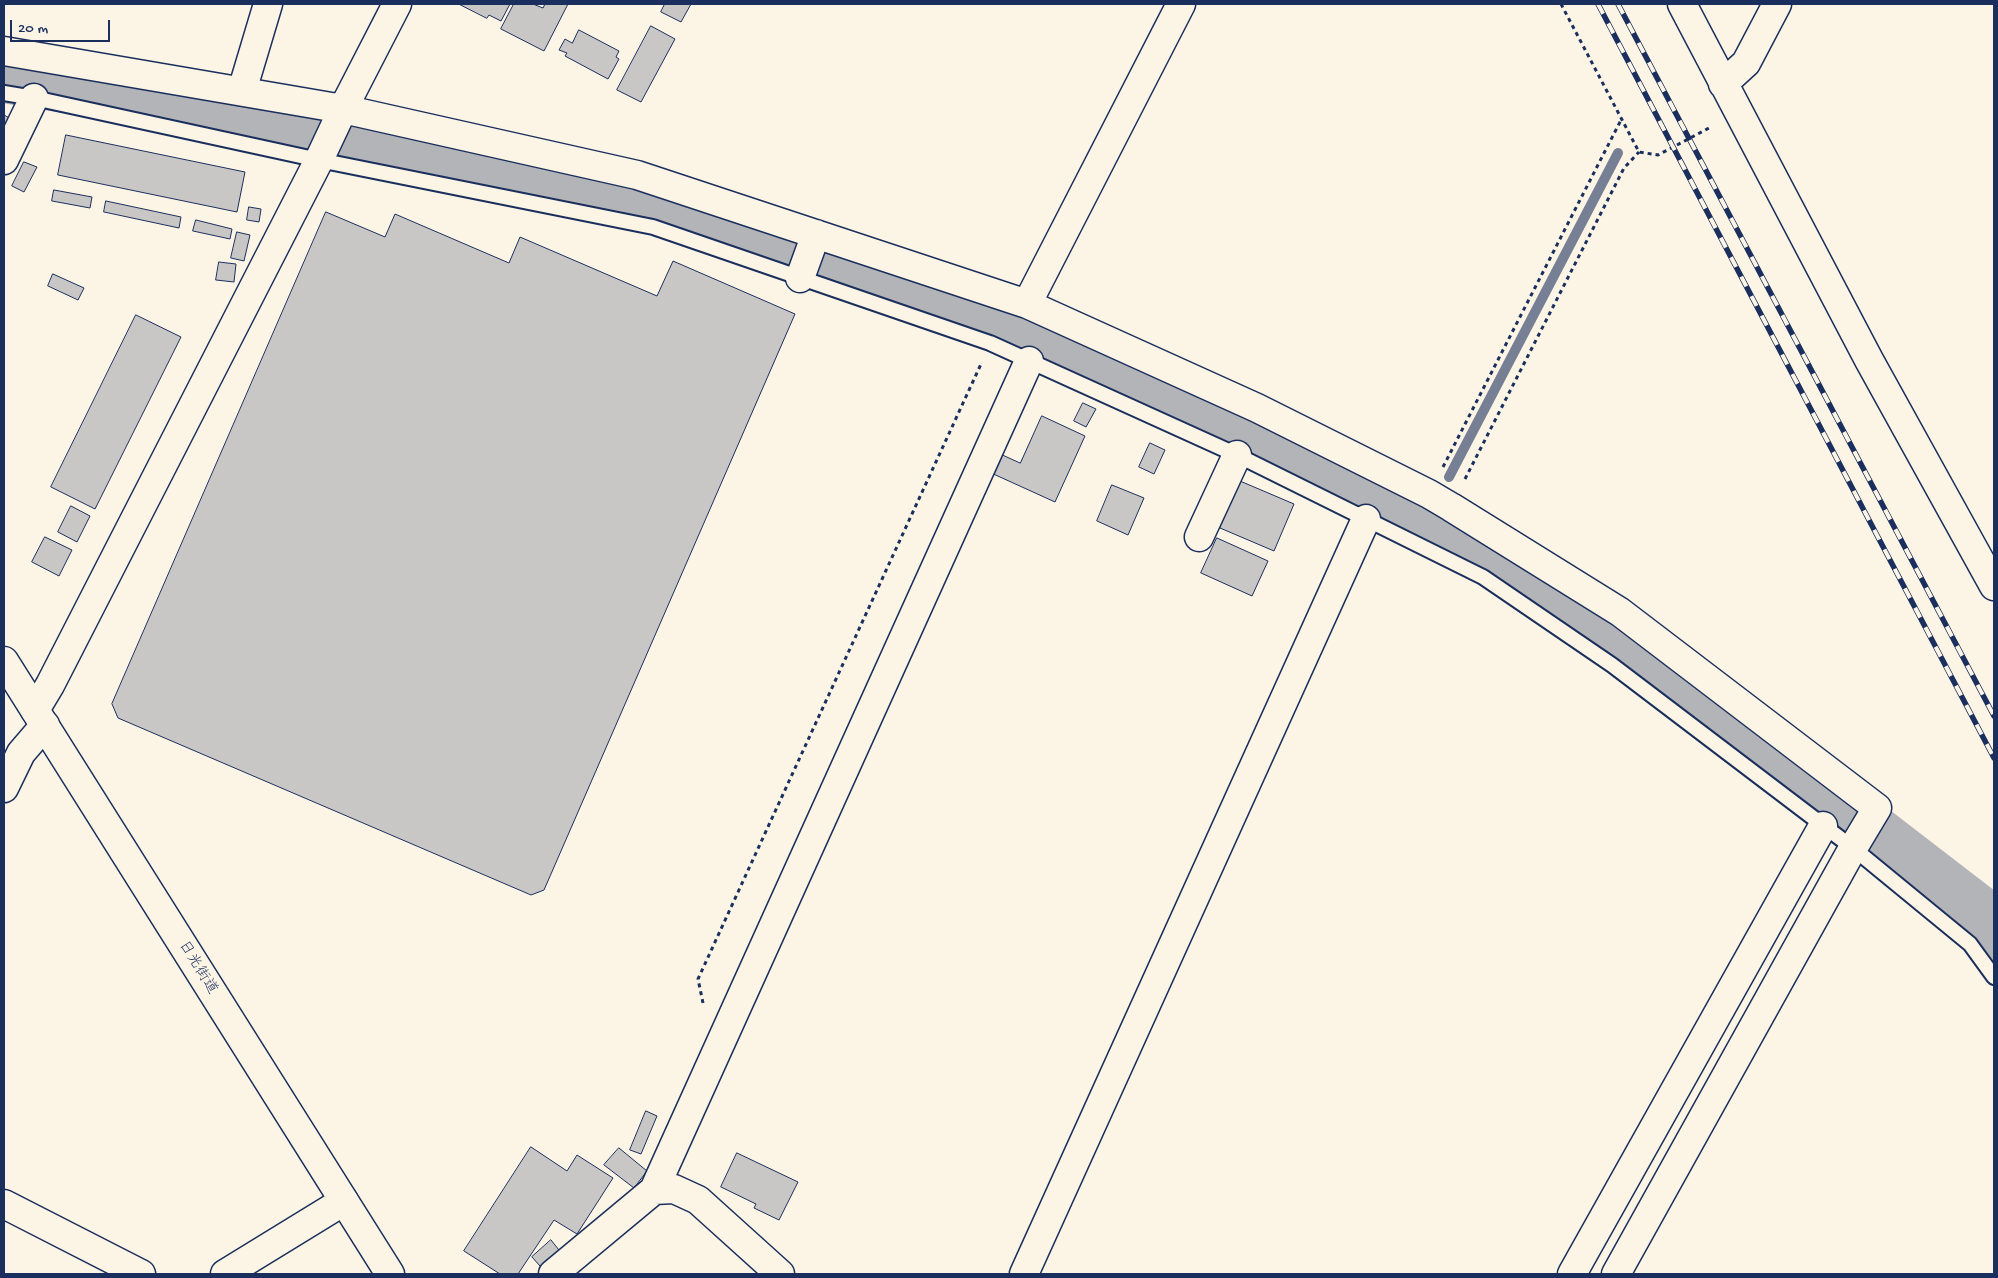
<!DOCTYPE html>
<html>
<head>
<meta charset="utf-8">
<style>
  body { margin:0 }
  #map { position:relative; width:1998px; height:1278px; overflow:hidden; background:#fcf5e5; font-family:"Gochi Hand",sans-serif }
  canvas { display:block }
  .frame { position:absolute; inset:0; border:5px solid #1b2f5e; pointer-events:none }
  .scale { position:absolute; left:10px; top:20px; width:100px; height:22px; box-sizing:border-box; border:2px solid #1b2f5e; border-top:0; padding-left:6px; font-size:15px; line-height:18px; white-space:nowrap; color:#1b2f5e; -webkit-text-stroke:4px #fcf5e5; paint-order:stroke }
</style>
</head>
<body>
<div id="map">
<canvas width="1998" height="1278"></canvas>
<div class="frame"></div>
<div class="scale">20 m</div>
</div>
<script>
const context = document.querySelector('canvas').getContext('2d');
context.lineJoin = 'round';
function trace(path, color, width, dash) {
  context.strokeStyle = color;
  context.lineWidth = width;
  context.lineCap = dash ? 'butt' : 'round';
  context.setLineDash(dash || []);
  context.stroke(path);
}
function fillPath(path, color) {
  context.fillStyle = color;
  context.fill(path, 'evenodd');
}
function drawText(font, color, halo, rows, align = 'center') {
  context.font = font + ' "Gochi Hand","Klee One",sans-serif';
  context.lineWidth = 4.5;
  context.setLineDash([]);
  context.textBaseline = 'middle';
  context.strokeStyle = halo;
  context.fillStyle = color;
  for (const [text, x, y, turn = 0] of rows) {
    context.save();
    context.translate(x, y);
    context.rotate((+turn || 0) * Math.PI / 180);
    context.textAlign = isNaN(turn) ? turn : align;
    if (halo) context.strokeText(text, 0, 0);
    context.fillText(text, 0, 0);
    context.restore();
  }
}
const stream = new Path2D(`
  M1449,477L1618,153`);
const river = new Path2D(`
  M4,73L242,112L634,197L1006,326L1250,433L1493,558L1590,617L1985,921L1994,934`);
const building = new Path2D(`
  M459,4H510L501,21L489,15L487,18Z
  M514,4H533L543,8L545,4H568L544,51L501,29Z
  M665,4H691L681,22L661,12Z
  M651,26L675,39L641,102L617,90Z
  M579,30L619,51L616,57L619,59L608,79L565,56L567,53L559,50L565,39L572,43Z
  M4,115L13,120L4,137Z
  M66,135L245,172L237,212L58,175Z
  M24,162L37,167L24,192L12,186Z
  M54,190L92,197L90,208L52,201Z
  M106,201L181,217L179,228L104,212Z
  M249,207L261,209L259,222L247,220Z
  M326,212L385,237L395,214L509,263L520,237L657,296L673,261L795,314L544,890L531,895L118,718L112,704Z
  M196,220L232,229L230,239L193,231Z
  M237,232L250,235L244,261L231,258Z
  M219,262L236,264L234,282L216,280Z
  M53,274L84,288L78,300L48,286Z
  M136,315L181,337L95,509L51,487Z
  M1083,403L1096,409L1086,427L1074,421Z
  M1042,416L1085,436L1055,502L989,472L998,453L1020,463Z
  M1150,443L1165,450L1154,474L1139,467Z
  M1240,481L1294,504L1274,551L1220,528Z
  M1112,485L1144,498L1128,535L1097,521Z
  M71,506L90,516L77,542L58,532Z
  M45,537L72,550L59,576L32,562Z
  M1217,538L1268,561L1252,596L1201,573Z
  M646,1111L657,1116L641,1154L630,1150Z
  M531,1147L567,1171L577,1155L613,1178L577,1234L554,1220L518,1274H500L464,1251Z
  M619,1148L647,1171L634,1188L604,1165Z
  M737,1153L798,1182L779,1220L754,1208L756,1204L721,1187Z
  M551,1240L559,1250L540,1266L532,1257Z`);
const path = new Path2D(`
  M1561,4L1639,152L1658,155L1711,127
  M1443,467L1621,120
  M1465,479L1624,168L1639,152
  M703,1003L698,979L981,364`);
const lane = new Path2D(`
  M4,93L34,98L319,160L653,227L990,343L1237,455L1483,577L1612,665L1853,848L1970,944L1994,977`);
const street = new Path2D(`
  M1682,4L1869,360L1994,586
  M4,51L343,109L637,175L1027,304L1257,408L1429,494L1451,507L1620,612L1877,808L1853,848L1616,1274
  M1723,84L1746,63L1777,4
  M242,91L268,4
  M4,160L34,98
  M800,278L816,234
  M1027,304L1181,4
  M1199,537L1237,455
  M35,710L50,685L319,160L343,109L397,4
  M4,788L21,753L45,725
  M654,1190L1029,361
  M4,1204L141,1274
  M225,1274L344,1201
  M553,1274L654,1190L674,1189L698,1200L780,1274
  M1024,1274L1366,519
  M1572,1274L1823,826`);
const highway = new Path2D(`
  M4,661L390,1274`);
const rail = new Path2D(`
  M1598,4L1994,758
  M1618,4L1994,716`);
const streetNames = [
  ["日光街道",197,968,58]
];
trace(stream, '#767f94', 10);
trace(river, '#b2b4b8', 60);
fillPath(building, '#c8c7c6');
trace(building, '#1b2f5e', 1);
trace(lane, '#1b2f5e', 18);
trace(street, '#1b2f5e', 31);
trace(highway, '#1b2f5e', 31);
trace(path, '#1b2f5e', 3, [4, 4]);
trace(lane, '#fcf5e5', 14);
trace(street, '#fcf5e5', 28);
trace(highway, '#fcf5e5', 28);
trace(rail, '#1b2f5e', 5.5);
trace(rail, '#fcf5e5', 4, [11]);
drawText('15px', '#1b2f5e', '#fcf5e5', streetNames);
</script>
</body>
</html>
